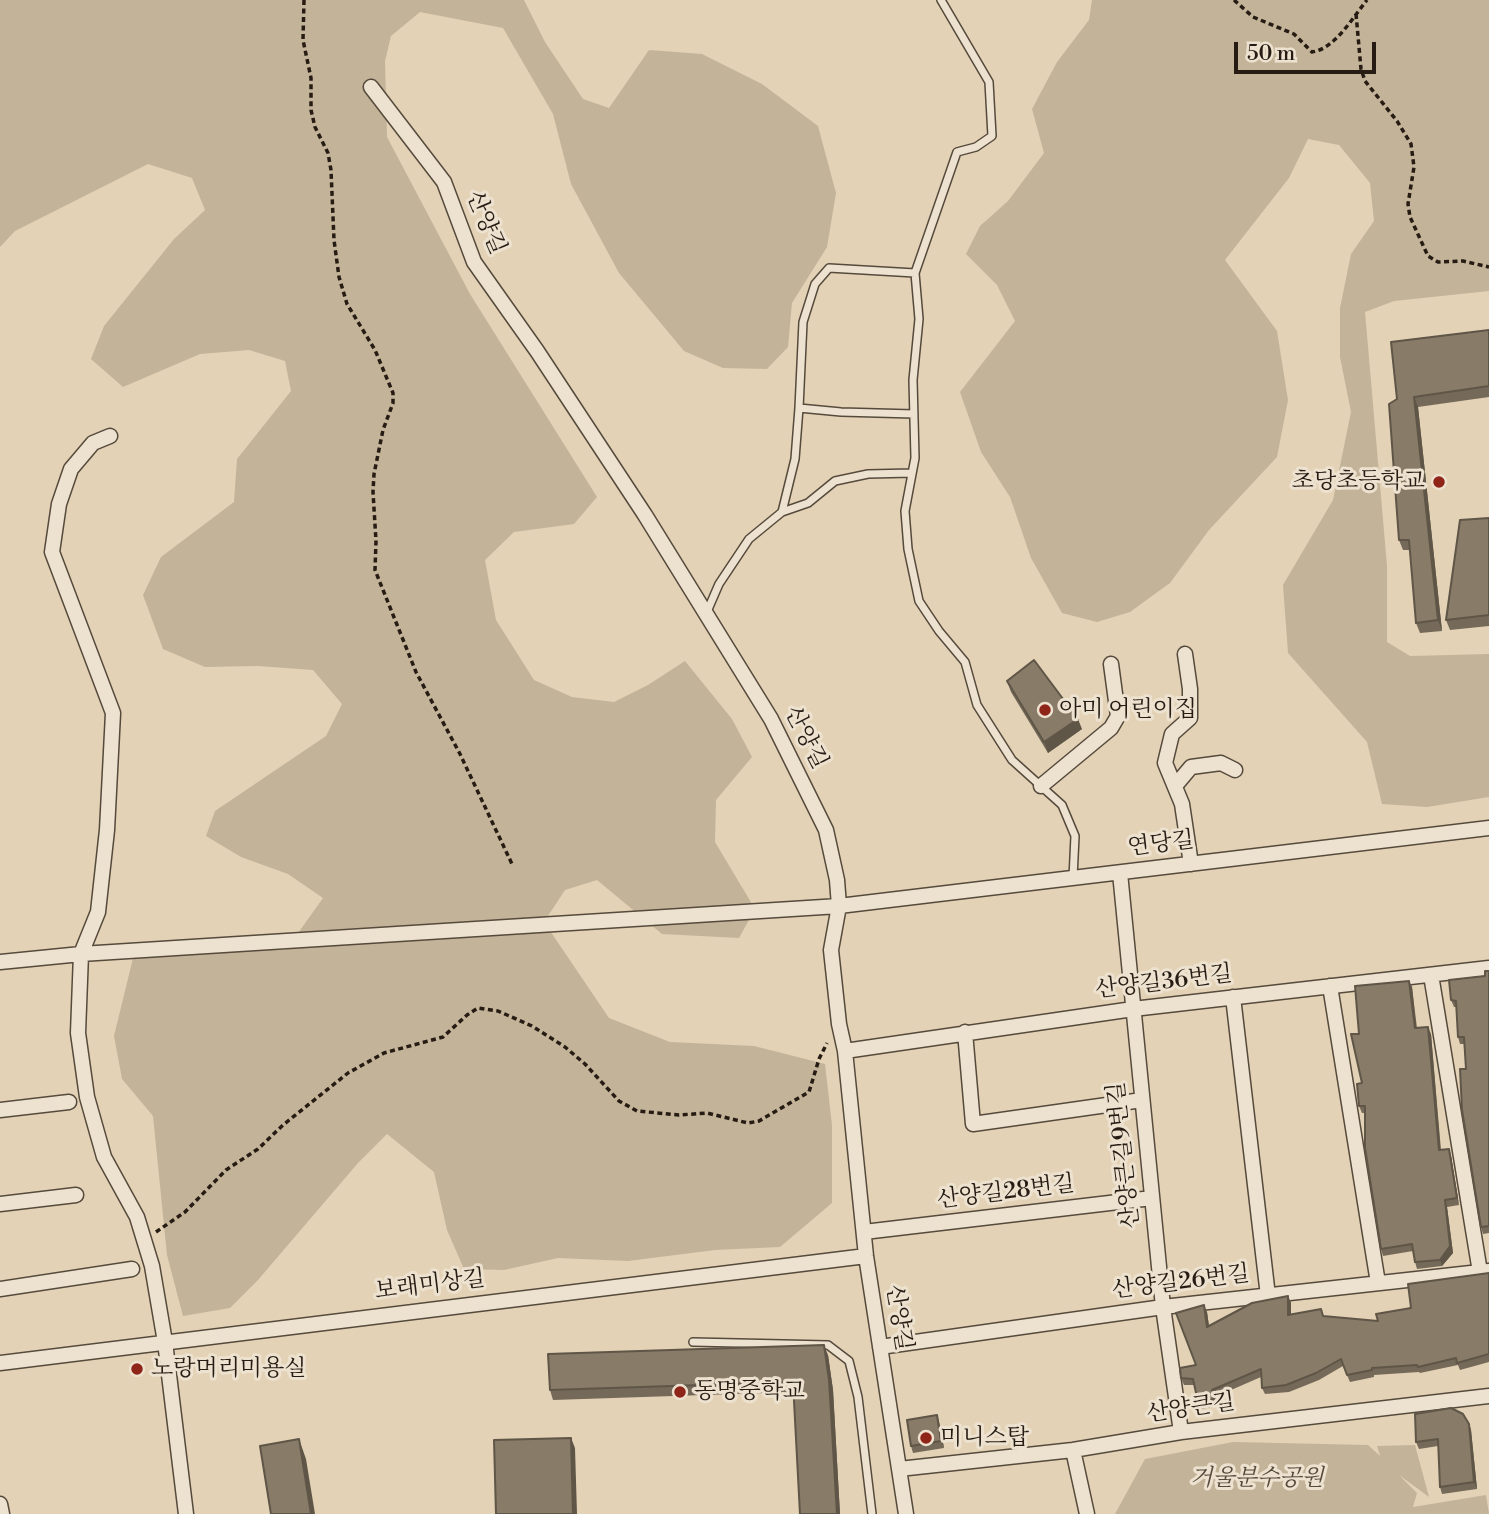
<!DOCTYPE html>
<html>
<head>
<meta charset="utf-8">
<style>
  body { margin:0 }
  #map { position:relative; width:1489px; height:1514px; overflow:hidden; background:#e3d2b5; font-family:"Libre Bodoni",serif }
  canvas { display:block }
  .scale { position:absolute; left:1234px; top:42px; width:142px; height:32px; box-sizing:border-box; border:4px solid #261c13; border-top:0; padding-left:9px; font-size:21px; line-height:24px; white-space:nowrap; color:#261c13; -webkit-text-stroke:5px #ede2cf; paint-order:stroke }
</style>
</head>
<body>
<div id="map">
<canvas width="1489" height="1514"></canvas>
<div class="scale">50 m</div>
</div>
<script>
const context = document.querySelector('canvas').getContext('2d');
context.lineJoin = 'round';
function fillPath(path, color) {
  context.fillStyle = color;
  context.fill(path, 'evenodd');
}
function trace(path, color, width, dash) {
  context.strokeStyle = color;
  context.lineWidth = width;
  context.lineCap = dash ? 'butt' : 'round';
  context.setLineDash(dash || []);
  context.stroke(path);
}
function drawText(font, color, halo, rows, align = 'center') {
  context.font = font + ' "Libre Bodoni","Noto Serif KR",serif';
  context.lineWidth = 6;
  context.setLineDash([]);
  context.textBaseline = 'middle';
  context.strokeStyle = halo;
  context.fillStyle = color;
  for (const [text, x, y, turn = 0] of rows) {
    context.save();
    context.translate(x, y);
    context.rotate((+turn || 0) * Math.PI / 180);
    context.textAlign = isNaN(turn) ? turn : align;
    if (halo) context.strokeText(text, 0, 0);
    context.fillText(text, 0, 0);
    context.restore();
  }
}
const green = new Path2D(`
  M0,0H524L545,42L583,99L609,108L649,50L702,54L762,84L818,126L836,193L827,247L792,303L788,347L767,369L723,368L684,351L619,273L571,184L553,114L503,28L420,12L391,36L385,61L387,137L470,294L597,497L574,524L514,532L485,560L496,620L534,680L572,697L614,702L648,685L685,661L732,719L752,757L716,800L715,842L755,909L739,938L662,934L597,880L565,890L544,922L609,1018L670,1042L754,1046L825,1064L832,1125V1203L780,1247L715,1250L628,1261L558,1258L504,1270L464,1269L447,1230L434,1172L387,1134L358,1163L258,1280L230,1308L183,1316L167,1255L153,1116L122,1079L114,1036L134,954L238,947L286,950L323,898L288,874L241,857L206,836L215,811L326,736L342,704L313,670L258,666L205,667L163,649L143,595L161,557L234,502L237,459L291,391L285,361L249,350L200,354L123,387L91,359L104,326L174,239L205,210L192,178L148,164L15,231L0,247Z
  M1092,0H1489V291L1394,301L1365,312L1387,566V642L1410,656L1489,654V797L1427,807L1382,804L1367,742L1288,653L1283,585L1333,500L1351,412L1340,357V308L1351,254L1374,221L1370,183L1339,145L1308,139L1289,178L1225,260L1277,331L1288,400L1277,457L1209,530L1170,583L1130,612L1097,622L1062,613L1031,558L1010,497L981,452L960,392L1015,321L997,285L966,254L980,226L1008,201L1044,153L1032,109L1057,62L1089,20Z
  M1233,1442L1368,1445L1380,1456L1377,1446L1415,1445L1429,1497L1399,1475L1417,1493L1413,1507L1486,1495L1489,1514H1115L1145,1459Z`);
const path = new Path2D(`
  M304,0L303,40L311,78V110L315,127L328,153L331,170L334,240L339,277L347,304L375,350L393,393V403L383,430L374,474L373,492L376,541L375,570L416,672L460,754L512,864
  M1234,0L1253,17L1294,34L1312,52C1335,49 1353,17 1367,0
  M1356,14L1361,69L1365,81L1397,121L1411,144L1414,167L1408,204L1410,217L1428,256L1438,262L1463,261L1489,267
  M156,1232L185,1212L226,1170L258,1149L283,1125L348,1073L384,1053L443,1037L467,1015L478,1008L498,1011L532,1026L565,1047L585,1064L619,1101L637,1111L679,1115L707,1113L748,1123L759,1121L809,1092L819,1059L827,1043`);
const lane = new Path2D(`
  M915,273L957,152L976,147L992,136L989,82L941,0
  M799,408L795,459L782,512L808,503L835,481L868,474L912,473
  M914,414L841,412L799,408L803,322L815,284L829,268L915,273L919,319L913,380L915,458L905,511L908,549L919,601L939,631L965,662L977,705L1012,760L1062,805L1075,836L1073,878
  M706,614L719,584L749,539L782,512
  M693,1342L828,1345L849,1361L858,1397L872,1514`);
const street = new Path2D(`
  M371,87L444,182L474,262L537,351L645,515L771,719L826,830L837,880L839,906L831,950L839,1024L845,1051L866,1256L906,1514
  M110,436L93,443L71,469L59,504L52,552L113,713L107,830L98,912L81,954L78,1033L87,1097L104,1157L137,1217L152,1266L165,1342L186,1514
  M1185,654L1190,689V718L1172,734L1165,763L1182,804L1191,864
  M1041,786L1111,728L1118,716L1111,664
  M1175,786L1191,767L1221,763L1235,770
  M1120,873L1163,1307L1181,1432
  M0,962L81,954L839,906L1489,828
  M1431,975L1480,1272
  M1330,986L1378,1283
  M1233,997L1268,1296
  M965,1032L973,1124L1142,1100
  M845,1051L1133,1009L1489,968
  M0,1110L69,1102
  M0,1204L76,1195
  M864,1232L1152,1198
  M0,1289L132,1269
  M880,1347L1163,1307L1489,1271
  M0,1363L866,1256
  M1073,1450L1087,1514
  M899,1469L1073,1450L1181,1432L1489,1396
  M0,1504L2,1514`);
const wall = new Path2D(`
  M1489,330V397L1418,407L1442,631L1420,633L1416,623L1410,550H1403L1399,540L1397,399Z
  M1489,518V626L1450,630L1446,620Z
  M1007,681L1082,729L1048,753L1011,692Z
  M1489,971V1233L1483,1234L1481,1227L1465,1044H1460L1458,1037L1456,1007H1454L1451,1000L1485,976Z
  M1409,981L1412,987L1417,1028L1431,1034L1441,1150L1451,1156L1459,1205L1447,1207L1453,1253L1442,1266L1417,1269L1415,1262L1413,1251L1383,1256L1381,1249L1365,1113H1362L1359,1106L1362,1083L1359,1034Z
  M1489,1273V1362L1460,1370L1458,1365L1420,1373L1419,1372L1374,1375V1377L1350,1382L1343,1366L1319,1380L1289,1392L1265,1394L1262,1388L1261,1377L1215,1397L1217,1406L1201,1409L1195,1385H1184L1181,1378L1196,1365L1207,1312L1209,1326L1288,1296L1291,1303V1314L1378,1321Z
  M828,1355L833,1390L840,1514H800L794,1392L553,1400L550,1390Z
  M937,1415L939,1422L944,1448L913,1453L911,1446Z
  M1469,1424L1471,1430L1477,1489L1442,1494L1440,1487L1438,1446L1419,1449L1416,1442Z`);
const shadedWall = new Path2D(`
  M1414,397L1418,407L1442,631L1438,620Z
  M1078,719L1082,729L1048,753L1044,742Z
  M1409,981L1412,987L1417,1035L1415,1028Z
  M1428,1027L1431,1034L1441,1156L1439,1150Z
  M1449,1149L1451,1156L1459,1205L1457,1198Z
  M1445,1200L1447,1207L1453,1253L1442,1266L1440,1260Z
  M1288,1296L1291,1303V1321L1288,1315Z
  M1204,1305L1207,1312L1210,1334L1207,1327Z
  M824,1345L828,1355L833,1390L840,1514H837Z
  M937,1415L939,1422L944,1448L941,1441Z
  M1469,1424L1471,1430L1477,1489L1474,1482Z
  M571,1438L575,1448L577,1514H573Z
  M299,1439L306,1459L315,1514H311Z`);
const building = new Path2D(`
  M1489,330V386L1414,397L1438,620L1416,623L1409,540H1399L1389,404L1397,399L1391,342Z
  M1489,518V615L1446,620L1460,520Z
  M1034,660L1078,719L1044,742L1007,681Z
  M1485,971H1489V1226L1481,1227L1462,1110L1460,1069H1466L1464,1037H1458L1456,1001L1451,1000L1449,980L1485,976Z
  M1409,981L1415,1028L1428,1027L1439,1150L1449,1149L1457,1198L1445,1200L1450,1246L1440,1260L1415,1262L1412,1244L1381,1249L1365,1148V1106H1359L1357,1084L1362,1083L1351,1034H1359L1355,986Z
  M1489,1273V1354L1457,1363L1456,1358L1418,1367L1417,1365L1372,1368V1370L1347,1375L1341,1359L1316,1373L1286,1385L1262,1388L1261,1369L1212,1390L1215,1399L1198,1402L1193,1379L1181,1378L1180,1368L1196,1365L1176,1313L1204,1305L1207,1327L1252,1303L1288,1296V1315L1321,1309L1323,1316L1378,1321L1376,1314L1411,1308L1408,1284Z
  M824,1345L829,1380L837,1514H800L793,1382L550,1390L548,1354Z
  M1451,1408L1463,1414L1469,1424L1474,1482L1440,1487L1438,1439L1416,1442L1415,1414Z
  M937,1415L941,1441L911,1446L907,1420Z
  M571,1438L573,1514H496L494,1440Z
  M299,1439L311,1514H271L260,1446Z`);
const markers = [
  [1439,482,7,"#8f2418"],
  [1045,710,7,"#8f2418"],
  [137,1369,7,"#8f2418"],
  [680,1392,7,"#8f2418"],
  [926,1438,7,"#8f2418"]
];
const streetNames = [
  ["산양길",485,223,67],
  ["산양길",805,738,63],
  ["연당길",1161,845,-7],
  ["산양길36번길",1164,983,-7],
  ["산양큰길9번길",1125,1155,-96],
  ["산양길28번길",1006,1193,-7],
  ["산양길26번길",1181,1283,-7],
  ["보래미상길",430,1286,-7],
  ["산양길",898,1318,81],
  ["산양큰길",1191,1409,-8]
];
const poiNames = [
  ["초당초등학교",1425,482,"right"],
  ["아미 어린이집",1059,710],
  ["노랑머리미용실",151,1369],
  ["동명중학교",694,1392],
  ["미니스탑",940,1438]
];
const parkNames = [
  ["거울분수공원",1257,1479]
];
fillPath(green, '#c3b399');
trace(lane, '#554a3c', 10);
trace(street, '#554a3c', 17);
trace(path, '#261c13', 3.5, [5, 3.5]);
trace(lane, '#ede2cf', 7);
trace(street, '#ede2cf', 14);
fillPath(wall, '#756a59');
fillPath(shadedWall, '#5f5648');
fillPath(building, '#887b67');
trace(building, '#5f5648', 2);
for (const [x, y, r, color] of markers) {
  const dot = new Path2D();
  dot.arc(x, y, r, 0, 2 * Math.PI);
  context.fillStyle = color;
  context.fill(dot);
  trace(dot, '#ede2cf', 2.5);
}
drawText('23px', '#261c13', '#ede2cf', streetNames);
drawText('23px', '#261c13', '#ede2cf', poiNames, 'left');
drawText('italic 23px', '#55493b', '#ede2cf', parkNames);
</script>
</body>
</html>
